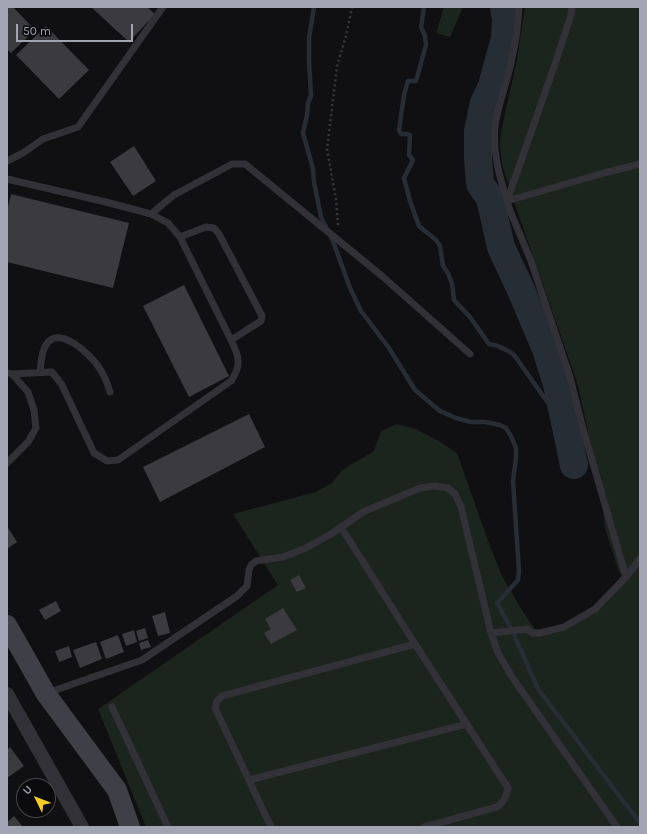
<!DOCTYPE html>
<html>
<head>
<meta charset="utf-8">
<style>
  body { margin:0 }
  #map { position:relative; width:647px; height:834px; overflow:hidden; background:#101012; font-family:Karla,sans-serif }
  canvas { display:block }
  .frame { position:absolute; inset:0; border:8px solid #a1a4b3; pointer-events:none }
  .north { position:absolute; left:16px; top:778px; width:40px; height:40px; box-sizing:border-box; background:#0b0b0d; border:1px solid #47484f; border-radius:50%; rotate:313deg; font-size:11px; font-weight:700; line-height:16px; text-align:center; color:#a1a4b3 }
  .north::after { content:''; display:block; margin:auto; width:14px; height:18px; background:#f7cd23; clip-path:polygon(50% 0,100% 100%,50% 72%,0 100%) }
  .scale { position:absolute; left:16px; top:24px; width:117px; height:18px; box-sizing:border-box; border:2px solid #a1a4b3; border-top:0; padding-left:5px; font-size:12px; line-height:14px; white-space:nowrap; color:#a1a4b3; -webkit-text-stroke:3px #0b0b0d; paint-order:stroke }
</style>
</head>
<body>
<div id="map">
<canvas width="647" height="834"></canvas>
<div class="frame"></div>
<div class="north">U</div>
<div class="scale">50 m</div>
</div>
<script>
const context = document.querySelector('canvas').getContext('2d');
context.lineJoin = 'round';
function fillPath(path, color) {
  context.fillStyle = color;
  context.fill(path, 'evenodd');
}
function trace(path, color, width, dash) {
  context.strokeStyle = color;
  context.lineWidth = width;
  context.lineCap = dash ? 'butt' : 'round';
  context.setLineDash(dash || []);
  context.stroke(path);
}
const green = new Path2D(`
  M444,7H463L450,37L436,33Z
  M525,7H640V827H146L98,709L278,585L233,514L316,492L333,482L342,470L374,451L381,431L397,424L416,429L439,441L457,453L491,549L503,578L525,615L535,629C546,629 559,628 569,623C591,613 607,592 623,575L619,572L605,528L600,485L577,382L511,193L502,164L500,145L501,132L517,59Z`);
const stream = new Path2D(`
  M314,7L309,38V60L311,96L308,103L307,115L303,133L313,169L314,182L321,217L333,241L350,288L361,311L389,348L415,390L440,411L456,418L471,422H485L500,425L506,428L511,436L516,448V458L513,481L519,571L518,580L497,603L512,630L538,689L640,823
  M424,7L421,27L425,36L426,45L416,81H408L404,95L399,130L401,134H406L410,135L409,155L413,160L404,178L410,201L419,226L436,240L440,246L443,266L448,273L452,284L454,300L470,317L489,344C499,345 506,349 514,355L551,407L568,438`);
const river = new Path2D(`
  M504,7L506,19L505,38L492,86L484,103L478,131V157L480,184L490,198L501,247L521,290L546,349L557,384L574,465`);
const building = new Path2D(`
  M7,7H13L35,30L11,53L7,49Z
  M91,7H147L155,14L129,42Z
  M46,26L89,70L59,99L16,55Z
  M134,146L156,181L133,196L110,162Z
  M11,194L129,223L113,288L7,262V211Z
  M184,285L229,376L189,397L143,306Z
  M249,414L265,447L160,502L143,467Z
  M7,526L17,542L7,549Z
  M299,575L306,588L297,592L290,580Z
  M56,601L61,611L45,620L39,610Z
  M283,608L297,630L271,644L264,633L271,629L265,619Z
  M165,612L170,633L158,636L152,616Z
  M145,628L148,638L139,641L136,631Z
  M134,630L137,642L126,646L122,634Z
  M118,635L124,652L106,659L100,642Z
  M148,640L151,647L141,650L139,643Z
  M96,642L102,659L80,668L73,650Z
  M69,646L72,657L59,662L55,651Z
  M10,747L24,766L7,778V750Z
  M14,816L23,827H7V822Z`);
const path = new Path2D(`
  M338,225L336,199L327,149L337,66L346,36L352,7`);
const lane = new Path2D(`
  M519,7C518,24 516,42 512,58C508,79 500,99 496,120C491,147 499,175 507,201L604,173L640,164
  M572,7L571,15L555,64L507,201L511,213L531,261L570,377L583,429L626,577
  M7,161L23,153L43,139L78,127L163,7
  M7,179L106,202L151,214L168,223L180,237L231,340C239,356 242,365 231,381L118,460L107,461L94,453L62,385L52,372L12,374
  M151,214L174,195L232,164H245L382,276L470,354
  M180,237L206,227L214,228L219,234L262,316L261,321L231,340
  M40,372C41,364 41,352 46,345C58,324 90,354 98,366C104,374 107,382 110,392
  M7,463L28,442L36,428L34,410L28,392L12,374L9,373
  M491,633L527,629L532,633H540L564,627L595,609L626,577L640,559
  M415,644L508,788C506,797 504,802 497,807L424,827
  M47,693L142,660L237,596L247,586L249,570L251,565L256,561L283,557L306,548L331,534L363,512L420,488L435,486L448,488L455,494L461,507L491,633L498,653L512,677L617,827
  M112,707L168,827
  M249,780L467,724
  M271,827L215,708L217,701L222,696L415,644L341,527`);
const street = new Path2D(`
  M7,694L82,827`);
const secondary = new Path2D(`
  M7,625L46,694L117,790L130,827`);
fillPath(green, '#1c241e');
trace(stream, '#262d35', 4.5);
trace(river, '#262d35', 28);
fillPath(building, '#3a3a3f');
trace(path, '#37383e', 2.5, [2, 3]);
trace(lane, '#313137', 7);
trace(street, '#313137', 14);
trace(secondary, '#3f4047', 20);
</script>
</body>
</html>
